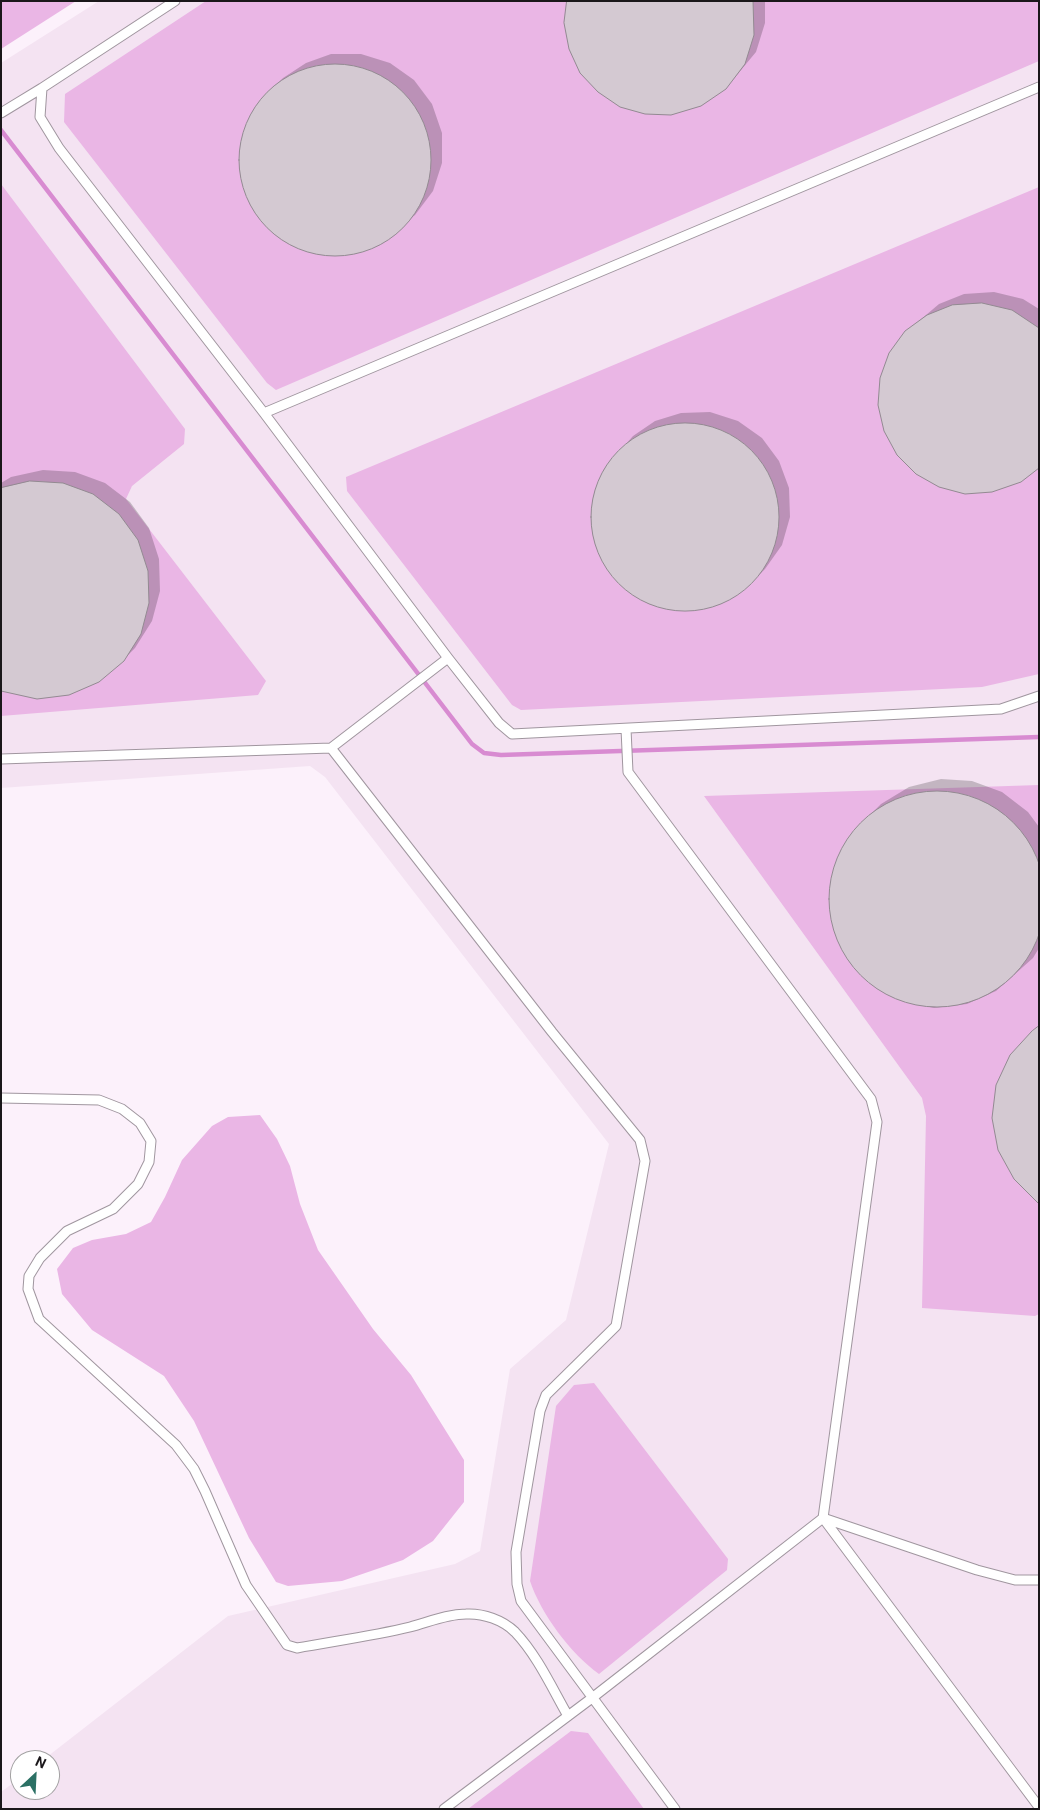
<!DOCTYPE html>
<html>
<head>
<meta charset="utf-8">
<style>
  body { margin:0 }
  #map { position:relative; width:1040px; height:1810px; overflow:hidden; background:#fcf1fb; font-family:Roboto,sans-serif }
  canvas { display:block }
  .frame { position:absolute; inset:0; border:2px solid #1a171a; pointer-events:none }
  .north { position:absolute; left:10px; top:1750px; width:50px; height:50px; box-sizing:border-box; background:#fff; border:1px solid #a3a2a3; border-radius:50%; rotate:25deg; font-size:14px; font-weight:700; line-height:20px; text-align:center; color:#1a171a }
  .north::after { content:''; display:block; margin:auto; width:18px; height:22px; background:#2b7064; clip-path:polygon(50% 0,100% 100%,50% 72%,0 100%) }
</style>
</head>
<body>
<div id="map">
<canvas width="1040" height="1810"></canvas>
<div class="frame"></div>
<div class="north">N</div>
</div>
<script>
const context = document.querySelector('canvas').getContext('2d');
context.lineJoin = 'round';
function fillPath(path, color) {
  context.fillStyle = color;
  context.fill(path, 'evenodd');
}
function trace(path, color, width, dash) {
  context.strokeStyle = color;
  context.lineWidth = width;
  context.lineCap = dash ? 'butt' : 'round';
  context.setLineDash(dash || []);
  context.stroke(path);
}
const built = new Path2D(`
  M99,1H1039V1809H1V1792L20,1778V1790H50V1760H43L228,1616L455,1564L480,1551L510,1369L566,1320L609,1144L325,777L310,766L1,788V63Z`);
const green = new Path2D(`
  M1,1H76L1,49Z
  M206,1H1039V61L276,390L267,383L64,122L65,94Z
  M1,184L185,429L184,444L132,486L126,499L266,681L258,695L1,716Z
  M1039,187V674L982,687L521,710L512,705L347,491L346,477Z
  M1039,785V1314L1035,1316L922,1308L926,1116L922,1098L704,796Z
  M260,1115L277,1139L290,1166L300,1204L318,1250L373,1329L411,1375L464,1460V1502L433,1541L403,1560L342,1581L288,1586L276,1582L249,1538L194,1421L164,1376L92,1330L62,1294L57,1269L73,1248L92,1240L126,1234L151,1222L165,1197L182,1160L212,1126L228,1117Z
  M594,1383L728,1559L727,1570L599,1674C571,1654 541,1614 530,1581L556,1406L574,1385Z
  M571,1731L588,1733L644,1809H468Z`);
const shadow = new Path2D(`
  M568,1H765V23L756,52L726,88Z
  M331,54H361L390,63L414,80L432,104L442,133V163L433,191L415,215L379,245L351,254H324L298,247L275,233L256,213L245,189L240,162L244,135L254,111L271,90L283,78L306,63Z
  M994,292L1023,299L1039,309V466L906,332L939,304L964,294Z
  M710,412L738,421L762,438L779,461L789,488L790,517L782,545L765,569L753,581L730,599L703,609L676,610L649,604L626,590L608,570L596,547L591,520L594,494L604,469L633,436L655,421L681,413Z
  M43,470L75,472L105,483L130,502L149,528L159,559L160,591L152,621L135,648L123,660L1,690V483L11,477Z
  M941,779L972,781L1002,792L1028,812L1039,827V948L1033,958L996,991L967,1004L934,1008L902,1001L874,986L850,963L835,934L830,902L834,870L847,840L869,816L881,804L909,787Z`);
const stream = new Path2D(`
  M1,130L472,744L484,753L501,755L1039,737`);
const building = new Path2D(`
  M567,1H753L754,35L745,64L726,89L701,106L671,115L645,114L620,107L598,92L580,73L569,49L564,23Z
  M239 160a96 96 0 1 1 192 0a96 96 0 1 1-192 0Z
  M982,303L1012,310L1039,328V468L1021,482L992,492L965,494L939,487L916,474L897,455L884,431L878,405L880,378L889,353L905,331L927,315L952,305Z
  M591 517a94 94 0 1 1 188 0a94 94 0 1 1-188 0Z
  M30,481L63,483L93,494L119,514L138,540L148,571L149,603L141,634L124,661L99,682L69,695L37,699L1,691V488Z
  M829 899a108 108 0 1 1 216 0a108 108 0 1 1-216 0Z
  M1039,1026V1204L1014,1179L998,1150L992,1118L996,1085L1010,1055L1032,1031Z`);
const lane = new Path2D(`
  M175,1L42,88L40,117L59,148L264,413L448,658L499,723L512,734L1001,709L1039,696
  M1,113L42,88
  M264,413L1039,87
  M448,658L331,748L552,1032L640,1140L645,1161L616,1326L546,1395L540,1411L516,1552L517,1584L521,1601L675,1809
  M626,729L628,772L871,1099L877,1122L823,1518L977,1570L1015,1580H1039
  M1,759L331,748
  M1,1098L99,1100L122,1109L140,1123L151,1141L149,1162L138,1184L113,1209L67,1231L40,1258L29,1276L28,1289L39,1319L176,1445L194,1469L205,1491L246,1585L287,1645L297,1648C335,1641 373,1636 410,1627C429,1622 447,1614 466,1614C483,1613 503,1620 515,1632C537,1655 552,1688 568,1716
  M444,1809L592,1698L823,1518L1039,1807`);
fillPath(built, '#f4e3f2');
fillPath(green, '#eab6e5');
fillPath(shadow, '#0003');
trace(stream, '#d88bd1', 4.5);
fillPath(building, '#d4c9d2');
trace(building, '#938a92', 1);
trace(lane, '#a0969f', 11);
trace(lane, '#fff', 9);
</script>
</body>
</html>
